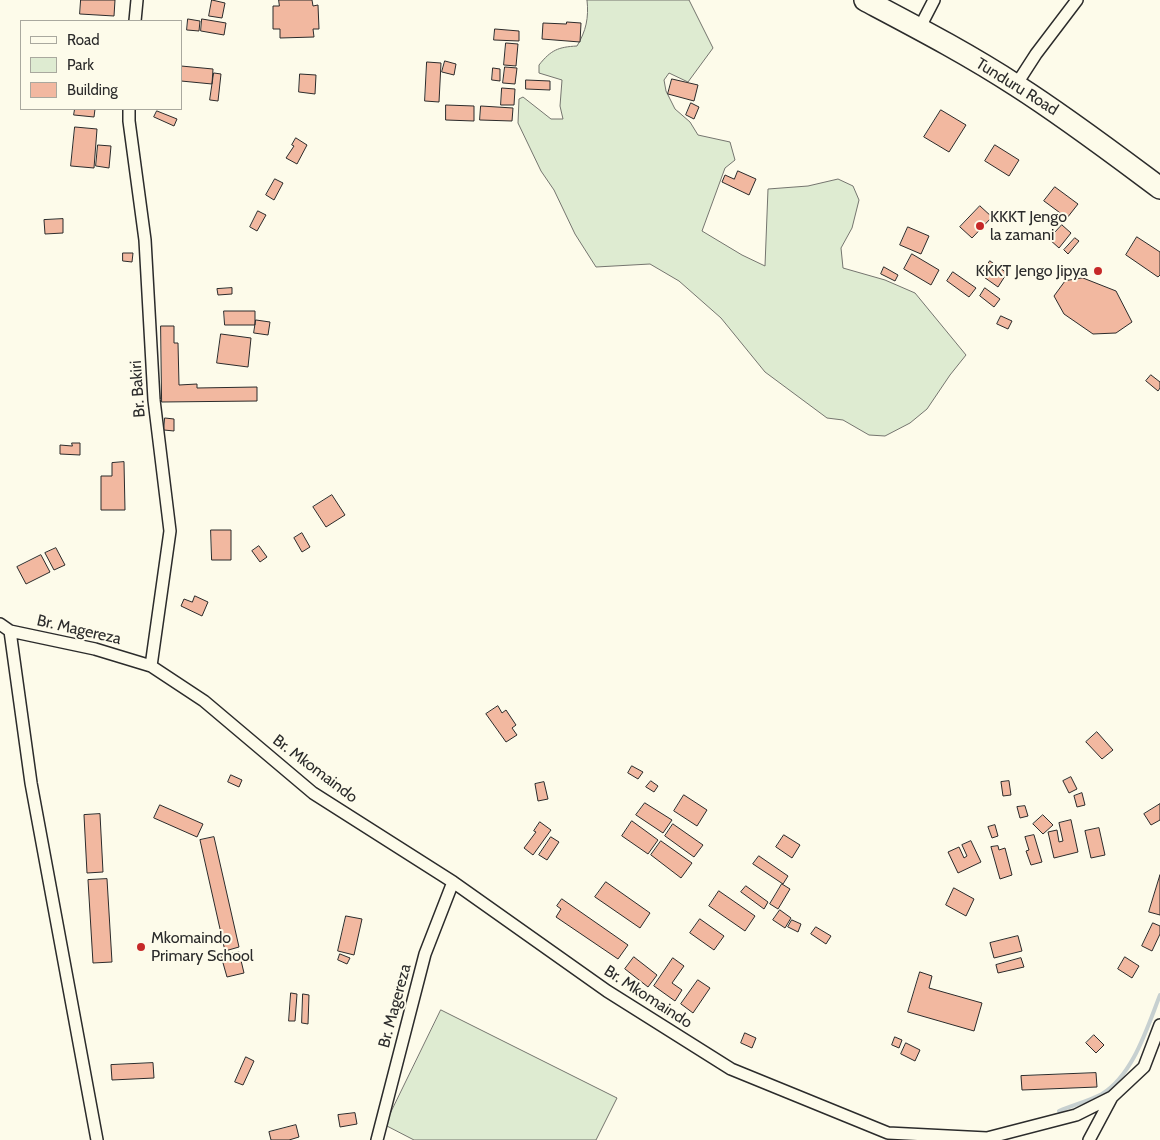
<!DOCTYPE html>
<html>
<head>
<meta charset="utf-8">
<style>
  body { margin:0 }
  #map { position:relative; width:1160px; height:1140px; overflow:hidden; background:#fdfbea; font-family:Cabin,sans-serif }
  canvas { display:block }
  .legend { position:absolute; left:20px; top:20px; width:162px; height:90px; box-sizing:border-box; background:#fdfbea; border:1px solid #a9a89e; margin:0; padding:6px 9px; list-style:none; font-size:15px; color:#2b2b2b }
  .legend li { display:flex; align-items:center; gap:10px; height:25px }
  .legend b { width:25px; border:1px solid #a9a89e }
</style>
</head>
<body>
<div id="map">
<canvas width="1160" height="1140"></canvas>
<ul class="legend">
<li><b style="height:6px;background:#fdfbea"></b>Road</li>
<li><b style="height:14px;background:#deebd1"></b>Park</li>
<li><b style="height:14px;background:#f2b8a0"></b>Building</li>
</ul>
</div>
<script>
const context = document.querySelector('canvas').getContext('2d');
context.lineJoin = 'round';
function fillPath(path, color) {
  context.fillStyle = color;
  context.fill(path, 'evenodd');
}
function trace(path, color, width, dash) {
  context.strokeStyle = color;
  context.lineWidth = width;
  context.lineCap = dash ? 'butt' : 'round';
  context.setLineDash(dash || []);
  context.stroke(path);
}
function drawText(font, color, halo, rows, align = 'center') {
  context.font = font + ' Cabin,sans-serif';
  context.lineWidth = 4;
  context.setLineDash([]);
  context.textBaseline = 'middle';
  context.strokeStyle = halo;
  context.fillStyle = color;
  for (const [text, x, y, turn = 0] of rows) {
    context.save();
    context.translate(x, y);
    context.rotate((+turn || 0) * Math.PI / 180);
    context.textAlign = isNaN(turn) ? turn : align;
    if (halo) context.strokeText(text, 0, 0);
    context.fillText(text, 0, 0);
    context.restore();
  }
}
const green = new Path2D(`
  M587,0H689L713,48L688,82L669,73L664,80L666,91L675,109L690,122L698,135L730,142L735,160L725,168L702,231L742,255L765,266L768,189L808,186L838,179L853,186L859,200L852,228L841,248L843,268L885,280L915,293L966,355L950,375L927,409L910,423L885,436L869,435L843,420L827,418L765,372L721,318L679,281L650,264L596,267L575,234L554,190L541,171L518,123L519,99L523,97L551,119H563L560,106L562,80L539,73V65C551,50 558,47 577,46C586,31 589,18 587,0Z
  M441,1010L617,1098L596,1140H414L385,1125Z`);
const stream = new Path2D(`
  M1059,1111C1073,1105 1089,1101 1102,1094C1133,1075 1147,1028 1160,995`);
const building = new Path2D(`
  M81,0H115L114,16L80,14Z
  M212,0L225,3L222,18L209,16Z
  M279,0H312L313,6L318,5L319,29H313L314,37L280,38V29H273V6H279Z
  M188,19L200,21L199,31L187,30Z
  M202,19L226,23L224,35L201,31Z
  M567,22L581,23L580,42L542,39L543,23L566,24Z
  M495,29L519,31V41L494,40Z
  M506,43L518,44L516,66L504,65Z
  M445,61L456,64L454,75L442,72Z
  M427,62L441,63L439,102L425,101Z
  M181,66L213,69L212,84L181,81Z
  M505,67L517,68L515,84L503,83Z
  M493,68L500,69V81L492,80Z
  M214,73L221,74L218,101L210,100Z
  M300,74L316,75L315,94L299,92Z
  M672,79L698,85L694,101L668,94Z
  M526,80L550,81V90L526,89Z
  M502,88L515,89L514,105H501Z
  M691,103L699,107L694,119L686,115Z
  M446,105L474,106V121L446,120Z
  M481,106L513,108L512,121L480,120Z
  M75,109H95L94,117L74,115Z
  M941,110L966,125L949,152L924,137Z
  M157,111L177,119L174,126L154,117Z
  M75,127L97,129L94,168L71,166Z
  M296,138L307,145L297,164L286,158L294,146L292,145Z
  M98,145L111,146L109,168L96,166Z
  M995,145L1019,160L1009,176L985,161Z
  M738,171L756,179L749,195L722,182L725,175L734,179Z
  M275,179L283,183L274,200L266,195Z
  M1055,187L1078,204L1067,218L1044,201Z
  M980,206L992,217L972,238L960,227Z
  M258,211L266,215L257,231L250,227Z
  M63,219V233L45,234L44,220Z
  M1062,225L1071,233L1059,248L1049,239Z
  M908,227L929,236L921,254L900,245Z
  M1137,237L1160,252V275L1158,277L1126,255Z
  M1075,238L1079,241L1068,254L1064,250Z
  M123,253H133L132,262L123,261Z
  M912,254L939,270L931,285L904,269Z
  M990,261L1007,273L998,287L981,275Z
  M884,267L898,275L895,281L881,274Z
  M953,272L976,288L969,297L947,281Z
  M1083,278L1116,291L1132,322L1116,333L1093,334L1064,314L1054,296L1065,281Z
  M232,288V294L218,295L217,289Z
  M985,288L1000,299L994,307L980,296Z
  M224,311H255V325H225Z
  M1001,316L1012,321L1008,329L997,324Z
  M256,320L270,322L268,335L254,333Z
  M161,326H174V343H178L179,385L197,384V388L257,387V401L162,402Z
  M221,334L251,338L248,367L217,363Z
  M1151,375L1160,382V388L1158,391L1146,381Z
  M165,418L174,419V431L164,430Z
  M72,443H80V455L60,454V445L72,446Z
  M124,462L125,510H101V476H112V463Z
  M332,495L345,515L326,527L313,507Z
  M211,530H231V560H212Z
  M302,533L310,547L302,552L294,538Z
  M259,546L267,557L260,562L252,551Z
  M56,548L65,565L54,570L45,553Z
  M41,555L50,572L26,584L17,567Z
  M195,596L208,602L202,616L181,606L184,599L192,602Z
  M498,706L502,713L506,710L516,725L512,728L517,735L506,742L486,714Z
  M1097,732L1113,750L1102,759L1086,742Z
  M632,766L643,772L638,779L628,773Z
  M231,775L242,780L239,787L228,782Z
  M1071,777L1077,789L1069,793L1063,781Z
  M651,781L658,786L654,792L646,787Z
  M1009,781L1011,795L1003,796L1001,782Z
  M544,782L548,799L538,801L535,784Z
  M1082,793L1085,805L1077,807L1074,796Z
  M684,795L707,810L697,826L674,811Z
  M645,803L672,820L663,833L636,815Z
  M1160,804V820L1151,825L1144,814Z
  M160,805L203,824L197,837L154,818Z
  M1025,806L1028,816L1020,818L1017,807Z
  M100,814L103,872L87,873L84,815Z
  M1043,815L1053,825L1043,834L1033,824Z
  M1071,820L1078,852L1054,858L1048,832L1057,830L1059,842L1063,841L1059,823Z
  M632,821L658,840L648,854L622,836Z
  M540,822L551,830L533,855L524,848L536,832L534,831Z
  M673,824L703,845L694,857L665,836Z
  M995,825L998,836L992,838L988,827Z
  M1099,828L1105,855L1091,858L1085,831Z
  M784,835L800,845L792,858L776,847Z
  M1034,835L1042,862L1031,865L1026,851L1029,850L1025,837Z
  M214,837L239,947L225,951L200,840Z
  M551,837L559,842L547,860L539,855Z
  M661,841L692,863L681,878L651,855Z
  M971,841L981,862L958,873L948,852L959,847L964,858L967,856L962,845Z
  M998,846L999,850L1005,848L1012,875L1000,879L991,847Z
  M759,856L788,876L783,884L753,864Z
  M1160,875V915L1149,912Z
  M107,879L112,962L93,963L88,880Z
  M606,882L650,913L640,928L595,897Z
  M782,884L790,889L778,909L770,904Z
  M746,886L768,902L764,909L741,892Z
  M954,888L974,899L966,916L946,905Z
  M719,891L755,916L745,931L709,906Z
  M562,899L628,945L618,959L556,917L561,909L557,906Z
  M780,910L791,918L785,928L773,920Z
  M346,916L362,919L354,955L338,951Z
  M700,919L724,936L714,950L690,933Z
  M792,920L801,924L798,932L788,927Z
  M1153,923L1160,926V934L1152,951L1142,946Z
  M816,927L831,936L826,944L811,934Z
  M1018,936L1022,951L994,958L990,943Z
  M239,952L244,973L227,977L221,956Z
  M340,954L350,958L347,964L338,960Z
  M634,957L657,975L648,987L625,969Z
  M1125,957L1139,966L1132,978L1118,969Z
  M673,958L684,966L672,983L682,990L675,1001L654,986Z
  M1021,958L1024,967L998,973L996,965Z
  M920,972L932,976L929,988L982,1003L974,1031L908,1012Z
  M698,980L710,988L693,1013L681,1004Z
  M291,993L297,994L295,1021H289Z
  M303,994L309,995L308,1024L302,1023Z
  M745,1033L756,1038L752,1048L741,1043Z
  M1094,1035L1104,1045L1096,1053L1086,1043Z
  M895,1037L902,1040L899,1048L892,1045Z
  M906,1043L920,1050L915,1061L901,1054Z
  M246,1057L254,1061L243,1085L235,1082Z
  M153,1063L154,1078L112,1080L111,1065Z
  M1096,1073L1097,1087L1022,1090L1021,1076Z
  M355,1113L357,1124L340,1127L338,1115Z
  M296,1125L299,1137L289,1140H271L269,1132Z`);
const street = new Path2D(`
  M135,21L137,0
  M919,29L934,0
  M1016,85L1036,54L1077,0
  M129,109V121L145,240L154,400L170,531L151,666
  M0,624L10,631L95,649L151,666L204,701L313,793L453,882L607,991L731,1069L888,1133L987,1138L1076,1115L1112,1097L1144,1067L1160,1025
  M10,631L31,783L97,1140
  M377,1140L425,954L453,882
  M1089,1140L1112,1097`);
const highway = new Path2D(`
  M865,0C916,27 968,54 1017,86C1067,118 1113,153 1160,188`);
const markers = [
  [980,226,5,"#c62828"],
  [1098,271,5,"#c62828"],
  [141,947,5,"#c62828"]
];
const streetNames = [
  ["Tunduru Road",1017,87,32],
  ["Br. Bakiri",138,389,-94],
  ["Br. Magereza",79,630,13],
  ["Br. Mkomaindo",315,769,37],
  ["Br. Mkomaindo",648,997,33],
  ["Br. Magereza",395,1006,-75]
];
const poiNames = [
  ["KKKT Jengo",990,217],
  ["la zamani",990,235],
  ["KKKT Jengo Jipya",1088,271,"right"],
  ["Mkomaindo",151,938],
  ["Primary School",151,956]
];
fillPath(green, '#deebd1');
trace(green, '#74746e', 1);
trace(stream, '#c7d0d0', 4);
fillPath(building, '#f2b8a0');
trace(building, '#2b2b2b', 1);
trace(street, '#2b2b2b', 14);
trace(highway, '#2b2b2b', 24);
trace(street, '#fdfbea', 11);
trace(highway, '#fdfbea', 21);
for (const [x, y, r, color] of markers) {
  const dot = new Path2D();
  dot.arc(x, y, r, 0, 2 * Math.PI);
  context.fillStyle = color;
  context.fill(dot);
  trace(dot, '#fdfbea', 2);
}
drawText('16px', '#2b2b2b', '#fdfbea', streetNames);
drawText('16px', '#2b2b2b', '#fdfbea', poiNames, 'left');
</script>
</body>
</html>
